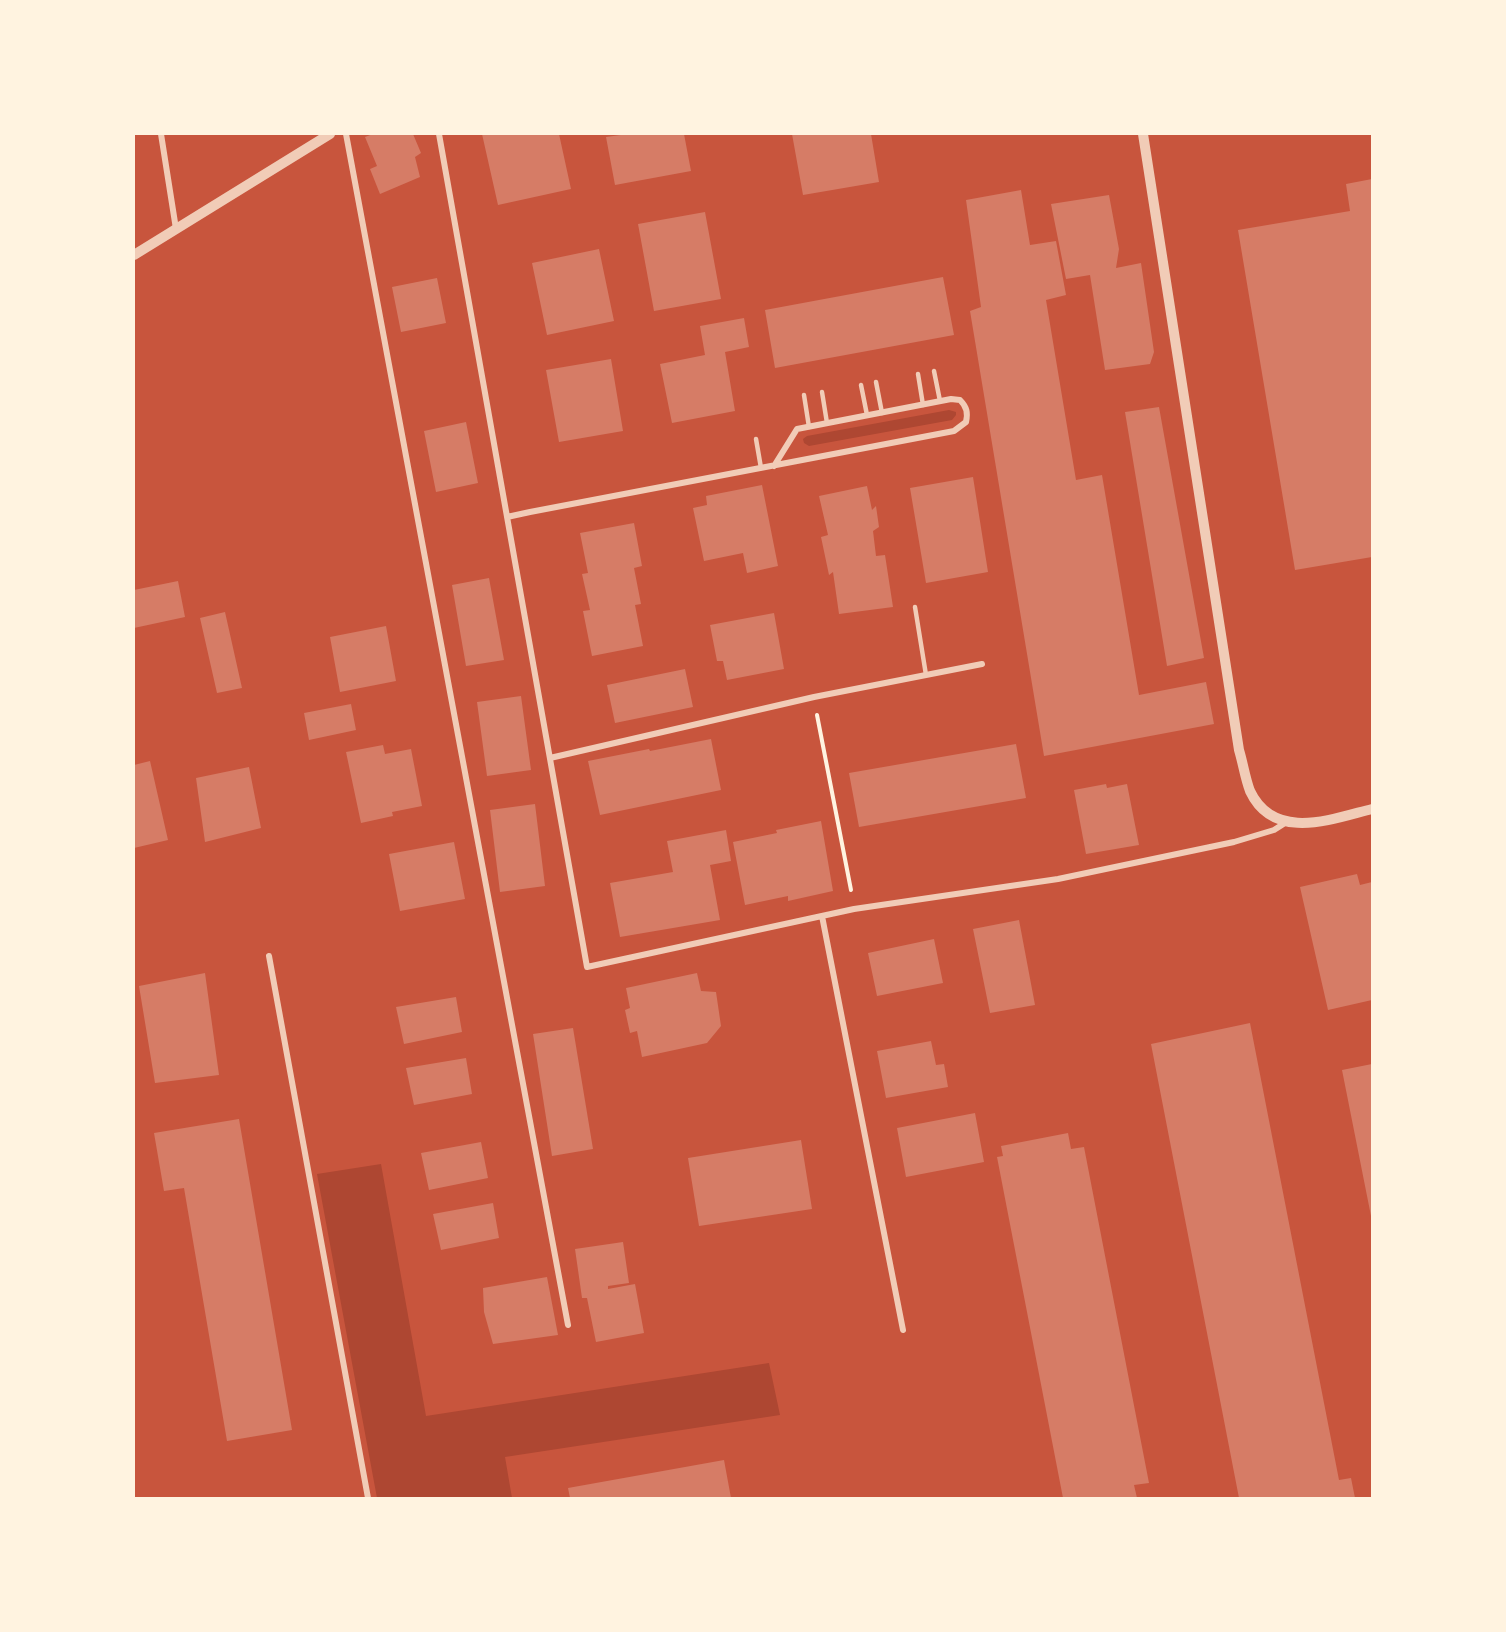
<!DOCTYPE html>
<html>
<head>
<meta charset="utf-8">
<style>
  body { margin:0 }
  #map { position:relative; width:1506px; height:1632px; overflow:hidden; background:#c8553d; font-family:Manrope,sans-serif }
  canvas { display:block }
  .frame { position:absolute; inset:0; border:135px solid #fff3e0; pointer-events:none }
</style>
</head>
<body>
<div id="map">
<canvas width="1506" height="1632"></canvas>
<div class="frame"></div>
</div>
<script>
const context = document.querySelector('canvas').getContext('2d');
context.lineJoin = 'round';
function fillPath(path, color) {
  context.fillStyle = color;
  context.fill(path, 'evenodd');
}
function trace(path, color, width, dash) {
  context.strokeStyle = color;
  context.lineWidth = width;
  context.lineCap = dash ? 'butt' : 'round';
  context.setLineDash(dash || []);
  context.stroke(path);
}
const green = new Path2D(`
  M949,410L956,412V415L952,420L809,446L804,443L803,439L807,436Z
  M381,1164L426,1416L769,1363L780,1415L505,1457L512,1498H377L317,1174Z`);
const building = new Path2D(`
  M373,134H413L421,153L415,157L420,177L380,194L370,169L377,166L365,137Z
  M482,134H559L571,189L498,205Z
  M628,134H684L691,171L615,185L606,137Z
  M792,134H871L879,182L803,195Z
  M1372,179V557L1295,570L1238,230L1350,211L1346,184Z
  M1021,190L1030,245L1056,241L1066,295L1046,300L1076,480L1102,475L1139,695L1206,682L1214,724L1044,756L970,311L981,307L966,200Z
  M1109,195L1119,249L1116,268L1141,263L1154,352L1150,364L1105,370L1090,275L1066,279L1051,204Z
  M705,212L721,299L654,311L638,224Z
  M599,249L614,321L547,335L532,263Z
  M943,277L954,335L775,368L765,310Z
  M437,278L446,323L401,332L392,287Z
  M744,318L749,347L725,352L735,411L672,423L660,364L705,355L700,326Z
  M611,359L623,431L559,442L546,370Z
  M1159,407L1204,658L1167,666L1125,412Z
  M466,422L478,483L436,492L424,431Z
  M973,477L988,572L926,583L910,488Z
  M762,485L778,566L747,573L743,553L704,561L693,508L707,505L706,496Z
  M867,486L872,510L876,506L879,527L873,531L876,556L885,555L893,607L839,614L833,572L829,575L821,537L828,535L819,496Z
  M634,523L642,566L634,568L641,604L635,605L643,646L592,656L583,611L590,610L582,574L588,573L580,533Z
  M489,578L504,660L466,666L452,585Z
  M178,581L185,617L134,628V590Z
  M225,612L242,688L217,693L200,618Z
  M774,613L784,669L727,680L723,661H717L710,625Z
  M386,626L396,681L340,692L330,637Z
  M685,669L693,707L615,723L607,685Z
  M521,696L531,770L487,776L477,702Z
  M351,704L356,730L309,740L304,713Z
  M711,739L721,790L600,815L588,761L649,749L650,751Z
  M1016,744L1026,798L859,827L849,773Z
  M383,745L385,754L411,749L422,806L392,812L393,816L361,823L346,752Z
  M150,761L168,840L134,848V765Z
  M249,767L261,828L205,842L196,778Z
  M1106,784L1107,788L1127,784L1139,845L1086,854L1074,790Z
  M535,804L545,886L500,892L490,810Z
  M821,821L833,891L788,901V896L745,905L733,842L777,833L776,830Z
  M726,830L731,861L710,865L720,920L620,937L610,883L673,872L667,841Z
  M454,842L465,899L400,911L389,854Z
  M1357,874L1360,885L1372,882V1000L1328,1010L1300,887Z
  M1019,920L1035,1005L990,1013L973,929Z
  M934,939L943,983L877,996L868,953Z
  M205,973L219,1075L155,1083L139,986Z
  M697,973L701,991L716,992L721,1026L707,1043L642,1057L637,1031L630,1033L625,1010L630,1008L626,988Z
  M456,997L462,1032L404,1044L396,1007Z
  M1250,1023L1339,1480L1351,1478L1355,1498H1239L1151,1044Z
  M573,1028L593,1149L552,1156L533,1034Z
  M931,1041L936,1065L944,1064L948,1087L886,1098L877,1051Z
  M466,1058L472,1094L414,1105L406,1068Z
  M1372,1064V1216H1371L1342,1070Z
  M975,1113L984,1162L906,1177L897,1128Z
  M239,1119L292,1430L227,1441L184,1188L164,1191L154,1133Z
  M1068,1133L1071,1149L1084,1147L1149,1483L1134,1485L1137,1498H1063L997,1157L1003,1156L1001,1146Z
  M801,1140L812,1209L699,1226L688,1158Z
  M481,1142L488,1178L429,1190L421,1153Z
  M493,1203L499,1238L441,1250L433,1214Z
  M623,1242L629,1283L608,1286V1289L635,1284L644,1333L596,1342L587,1298H582L575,1249Z
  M547,1277L558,1335L493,1344L484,1312L483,1288Z
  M724,1460L731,1498H570L568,1488Z`);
const path = new Path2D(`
  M817,715L851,890`);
const service = new Path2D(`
  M934,371L940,401
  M918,374L923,405
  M876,382L882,413
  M861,385L867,415
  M822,392L827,423
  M804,395L809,427
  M756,439L761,468
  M915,607L926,675`);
const minor = new Path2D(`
  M161,134L176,229
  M346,134L568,1325
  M439,134L587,967L854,909L1058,879L1234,842L1274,830L1285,823
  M507,517L530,512L954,431L966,422C968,413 967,407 960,400L951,399L797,429L774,466
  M550,758L814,697L982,664
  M822,916L903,1330
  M269,956L368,1498`);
const tertiary = new Path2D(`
  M1143,134L1239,750C1243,763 1245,778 1250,791C1274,842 1332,819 1372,809
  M134,255L330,134`);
fillPath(green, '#ae4732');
fillPath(building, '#d67c66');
trace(path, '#fff3e0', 4);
trace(service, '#f1ccb7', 4.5);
trace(minor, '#f1ccb7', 6);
trace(tertiary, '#f1ccb7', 10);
</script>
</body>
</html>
